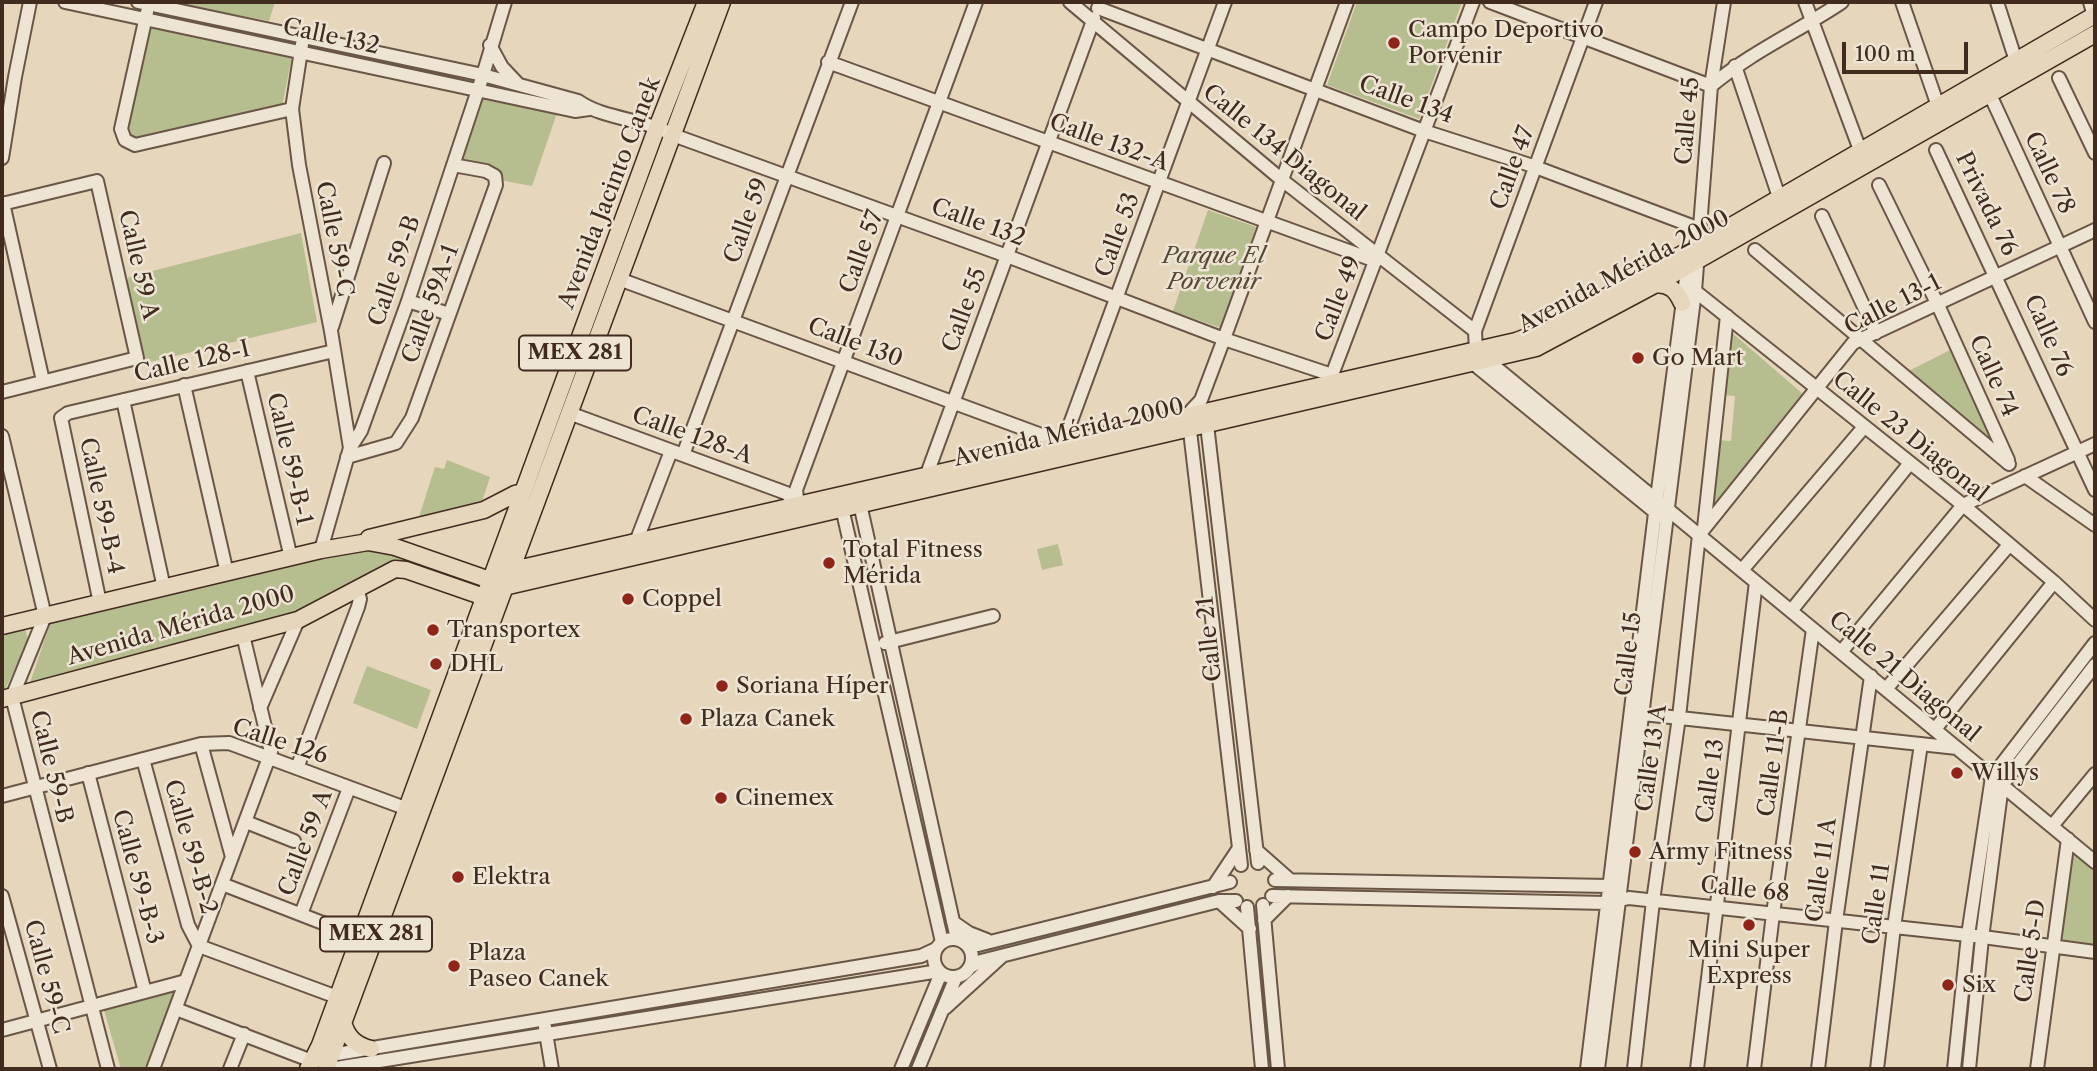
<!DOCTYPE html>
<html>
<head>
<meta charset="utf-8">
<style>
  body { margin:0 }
  #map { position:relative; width:2097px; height:1071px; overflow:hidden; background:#e5d6bc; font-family:"Libre Caslon Text",serif }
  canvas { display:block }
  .frame { position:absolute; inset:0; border:4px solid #412b1f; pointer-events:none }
  .scale { position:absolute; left:1842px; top:42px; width:126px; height:32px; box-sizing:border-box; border:4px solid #412b1f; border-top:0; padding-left:9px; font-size:21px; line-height:24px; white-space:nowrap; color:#412b1f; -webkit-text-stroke:5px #eee4d3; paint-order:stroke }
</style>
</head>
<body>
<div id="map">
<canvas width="2097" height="1071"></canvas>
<div class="frame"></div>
<div class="scale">100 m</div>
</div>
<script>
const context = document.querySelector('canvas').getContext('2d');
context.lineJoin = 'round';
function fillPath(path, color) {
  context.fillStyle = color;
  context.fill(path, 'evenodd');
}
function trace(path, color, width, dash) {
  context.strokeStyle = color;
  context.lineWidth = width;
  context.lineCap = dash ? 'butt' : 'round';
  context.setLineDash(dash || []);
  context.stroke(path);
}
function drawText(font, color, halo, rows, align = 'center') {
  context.font = font + ' "Libre Caslon Text",serif';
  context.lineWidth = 5;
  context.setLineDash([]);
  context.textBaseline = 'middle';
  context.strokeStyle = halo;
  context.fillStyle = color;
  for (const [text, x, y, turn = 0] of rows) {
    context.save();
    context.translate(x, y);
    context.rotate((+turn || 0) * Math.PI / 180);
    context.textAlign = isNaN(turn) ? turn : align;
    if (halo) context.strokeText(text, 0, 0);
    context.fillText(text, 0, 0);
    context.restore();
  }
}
const green = new Path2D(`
  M168,2H275L269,21Z
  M1357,2H1462L1419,119L1327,85Z
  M147,26L292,57L281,111L135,145L125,140Z
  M479,97L557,113L532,186L500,180L498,170L457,161Z
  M1208,210L1256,227L1221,328L1173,311Z
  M301,233L317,322L146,363L127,281L129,277Z
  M1730,331L1804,395L1708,512L1717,440L1731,441L1735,396L1722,395Z
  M1950,350L2002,457L1903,374Z
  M447,460L490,477L482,502L419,517L435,467L444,469Z
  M1058,544L1063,565L1042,570L1037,549Z
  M361,547L395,554L472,584L411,562L394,561L291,615L30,683L51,621Z
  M24,625L28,640L5,690L2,691V630Z
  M367,666L431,690L417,729L353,703Z
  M2069,847L2095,869V952L2054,948Z
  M175,991L144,1069H121L104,1010Z`);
const minor = new Path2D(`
  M65,2L575,111L589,109
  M138,2L483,75L578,101C605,120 643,118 673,135L1007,256L1224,339L1332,375L1335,390
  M1070,2L1282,180L1475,331
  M1490,2L1711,86
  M1805,2L1860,150
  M1902,2L1938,106
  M1997,2L2016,61
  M2090,2L2094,16
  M1098,8L1424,131L1530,165L1700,229
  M147,12L121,129L125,140L135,145L292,109
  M302,44L292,109L299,165L331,331L350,448
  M490,45L502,67L519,85
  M828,62L1376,261
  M1735,66L1779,197
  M2059,78L2095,153
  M1711,86C1751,52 1799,31 1842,2
  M1986,86L2095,322
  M1936,150L2095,490
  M2,158L15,77L30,2
  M1879,185L1938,305L2008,460
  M3,203L43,381
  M2,204L97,181L137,358L2,392
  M1822,216L1876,333
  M1755,250L2009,464
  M619,279L1063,443
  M1695,291L1963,505L2054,582L2095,620
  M408,301L449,314
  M332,327L384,163
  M1476,351L1475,331L1596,2
  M1488,361L2095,862
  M1474,364L1660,516
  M247,371L291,558
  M1332,375L1473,2
  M184,385L227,573
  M123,400L164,588
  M569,413L786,493L797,504
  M1206,416L1258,863
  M2,436L45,616L12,697L108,1069
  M1063,443L1225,2
  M683,455L852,2
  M347,457L396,443L412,418L496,185L495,176L486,171L453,165
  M927,474L1094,18
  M2025,476L2095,525
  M860,504L957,939
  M842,508L942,942
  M799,512L796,490L976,2
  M1704,528L1727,316
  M636,542L671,451
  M321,550L350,448L361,431L408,301L483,75L505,2
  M1742,570L1864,427
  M100,603L61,418L68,413L334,351
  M1791,611L1910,463
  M885,643L993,616
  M1841,652L1963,505L2095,444
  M1886,689L2009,545
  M260,708L298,620
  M1643,714L1957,748
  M1935,729L2054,582
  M201,744L232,857
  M143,759L188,925L199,946L337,997
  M297,768L358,607L360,599L357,588
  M88,773L145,992
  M2,796L201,744L229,743L413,811
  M246,822L294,841
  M2052,826L2095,774
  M1256,850L1290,880
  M1241,865L1188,414L1201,400L1225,336L1347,2
  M1275,880L1609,886L1617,890
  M222,884L359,937
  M1213,887L1239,848
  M2,896L50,1069
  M1272,896L1607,903L1629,898L1968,935L2095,952
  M1219,901L1250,929
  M1263,905L1278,1069
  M1247,907L1262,1069
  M301,914L349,788
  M1264,920L1288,896
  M953,922L969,933L987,940
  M934 958a19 19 0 1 1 38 0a19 19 0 1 1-38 0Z
  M965,942L978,945L1230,882
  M970,967L981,961L1219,901H1236
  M945,1008L1001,957
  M176,1009L312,1061
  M545,1027L552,1069
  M2,1030L186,981
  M324,1053L331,1055L921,956L936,949
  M153,1069L271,752L243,635
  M230,1069L244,1034
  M330,1069L939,971
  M901,1069L941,973
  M918,1069L956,977
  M1587,1069L1655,513L1686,278L1685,260
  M1598,1069L1695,291L1711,86L1724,2
  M1634,1069L1653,901L1679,717L1699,535L1853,343L2095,230
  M1697,1069L1756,582
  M1754,1069L1773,914L1813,629
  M1818,1069L1836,921L1871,676
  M1877,1069L1894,927L1921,744
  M1954,1069L1968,935L1992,777L2095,643
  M1969,1069L1982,938L2002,785L2095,665
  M2037,1069L2068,839`);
const major = new Path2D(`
  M1656,284C1671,285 1676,290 1682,303
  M369,538L484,510L515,494L523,492
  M2,626L321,550L368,542L395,547L484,578L490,579L517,569L1516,341L1550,328L1700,244L2095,15
  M2,699L298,620L395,569L406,570L484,597L504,587L1536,348L1656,284L2095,34
  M343,1022C347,1037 355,1045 371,1049
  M308,1069L320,1045L653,138L706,2
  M326,1069L722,2`);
const markers = [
  [1394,43,7,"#8f2418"],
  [1638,358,7,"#8f2418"],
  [829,563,7,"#8f2418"],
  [628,599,7,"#8f2418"],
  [433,630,7,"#8f2418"],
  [436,664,7,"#8f2418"],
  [722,686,7,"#8f2418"],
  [686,719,7,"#8f2418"],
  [1957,773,7,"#8f2418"],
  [721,798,7,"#8f2418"],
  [1635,852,7,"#8f2418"],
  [458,877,7,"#8f2418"],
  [1749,925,7,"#8f2418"],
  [454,966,7,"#8f2418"],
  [1948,985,7,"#8f2418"]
];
const shields = [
  [575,353,112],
  [376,934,112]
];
const shieldNames = [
  ["MEX 281",575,353],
  ["MEX 281",376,934]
];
const poiNames = [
  ["Campo Deportivo",1408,30],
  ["Porvenir",1408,56],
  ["Go Mart",1652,358],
  ["Total Fitness",843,550],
  ["Mérida",843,576],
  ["Coppel",642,599],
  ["Transportex",447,630],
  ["DHL",450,664],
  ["Soriana Híper",736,686],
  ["Plaza Canek",700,719],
  ["Willys",1971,773],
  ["Cinemex",735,798],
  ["Army Fitness",1649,852],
  ["Elektra",472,877],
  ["Mini Super",1749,950,"center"],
  ["Express",1749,976,"center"],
  ["Plaza",468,953],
  ["Paseo Canek",468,979],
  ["Six",1962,985]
];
const streetNames = [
  ["Calle 132",331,37,12],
  ["Calle 134",1406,100,20],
  ["Calle 45",1688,121,-85],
  ["Calle 132-A",1109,143,20],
  ["Calle 134 Diagonal",1284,153,39],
  ["Calle 47",1513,168,-70],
  ["Calle 78",2049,173,65],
  ["Avenida Jacinto Canek",610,193,-69],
  ["Privada 76",1986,204,64],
  ["Calle 59",747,221,-70],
  ["Calle 132",978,223,20],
  ["Calle 53",1118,235,-70],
  ["Calle 59-C",334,239,79],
  ["Calle 57",862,252,-70],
  ["Calle 59 A",138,265,77],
  ["Calle 59-B",395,271,-71],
  ["Avenida Mérida 2000",1624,272,-28],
  ["Calle 49",1339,299,-69],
  ["Calle 59A-1",431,304,-70],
  ["Calle 13-1",1893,305,-27],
  ["Calle 55",965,310,-70],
  ["Calle 76",2048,336,66],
  ["Calle 130",855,343,21],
  ["Calle 128-I",192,362,-13],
  ["Calle 74",1993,376,66],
  ["Avenida Mérida 2000",1069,433,-13],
  ["Calle 128-A",692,436,20],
  ["Calle 23 Diagonal",1910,437,39],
  ["Calle 59-B-1",289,459,77],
  ["Calle 59-B-4",101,506,78],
  ["Avenida Mérida 2000",181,626,-16],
  ["Calle 21",1210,639,-96],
  ["Calle 15",1629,654,-83],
  ["Calle 21 Diagonal",1904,677,40],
  ["Calle 126",280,742,18],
  ["Calle 13 A",1652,758,-82],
  ["Calle 11-B",1774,763,-82],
  ["Calle 59-B",51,767,76],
  ["Calle 13",1711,781,-82],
  ["Calle 59 A",306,843,-69],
  ["Calle 59-B-2",190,847,74],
  ["Calle 11 A",1822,870,-82],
  ["Calle 59-B-3",137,877,75],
  ["Calle 68",1745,890,6],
  ["Calle 11",1877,904,-82],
  ["Calle 5-D",2031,951,-82],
  ["Calle 59-C",46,977,75]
];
const parkNames = [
  ["Parque El",1214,256],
  ["Porvenir",1214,282]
];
fillPath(green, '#b6bd8f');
trace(minor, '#6a5646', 16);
trace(major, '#412b1f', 19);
trace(minor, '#eee4d3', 12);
trace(major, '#e5d6bc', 16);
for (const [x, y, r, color] of markers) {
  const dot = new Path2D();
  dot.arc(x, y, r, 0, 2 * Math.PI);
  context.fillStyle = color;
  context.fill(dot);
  trace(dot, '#eee4d3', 2.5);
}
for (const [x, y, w] of shields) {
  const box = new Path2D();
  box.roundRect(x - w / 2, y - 17.5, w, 35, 5);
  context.fillStyle = '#eee4d3';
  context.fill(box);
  trace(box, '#412b1f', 2);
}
drawText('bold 21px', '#412b1f', null, shieldNames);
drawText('23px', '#412b1f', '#eee4d3', poiNames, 'left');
drawText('23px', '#412b1f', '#eee4d3', streetNames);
drawText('italic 23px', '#584835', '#eee4d3', parkNames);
</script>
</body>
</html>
